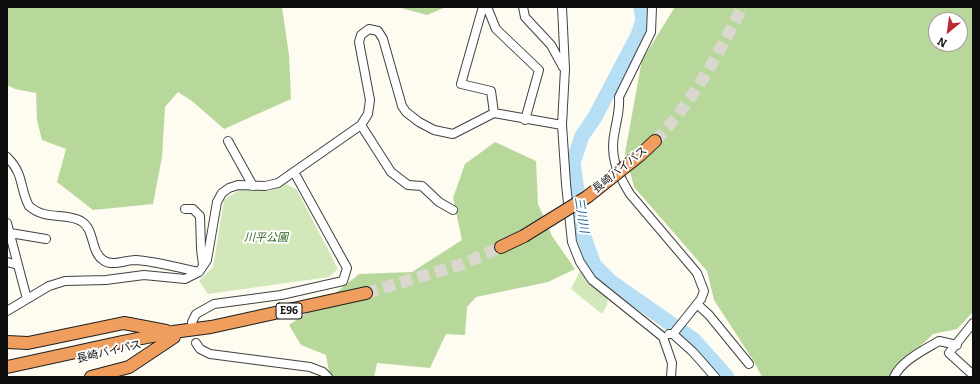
<!DOCTYPE html>
<html>
<head>
<meta charset="utf-8">
<style>
  body { margin:0 }
  #map { position:relative; width:980px; height:384px; overflow:hidden; background:#fefbf0; font-family:Bitter,serif }
  canvas { display:block }
  .frame { position:absolute; inset:0; border:8px solid #0e0e0e; pointer-events:none }
  .north { position:absolute; left:928px; top:12px; width:40px; height:40px; box-sizing:border-box; background:#fff; border:1px solid #9f9f9f; border-radius:50%; rotate:209deg; font-size:11px; font-weight:700; line-height:16px; text-align:center; color:#0e0e0e }
  .north::after { content:''; display:block; margin:auto; width:14px; height:18px; background:#ba2b33; clip-path:polygon(50% 0,100% 100%,50% 72%,0 100%) }
</style>
</head>
<body>
<div id="map">
<canvas width="980" height="384"></canvas>
<div class="frame"></div>
<div class="north">N</div>
</div>
<script>
const context = document.querySelector('canvas').getContext('2d');
context.lineJoin = 'round';
function fillPath(path, color) {
  context.fillStyle = color;
  context.fill(path, 'evenodd');
}
function trace(path, color, width, dash) {
  context.strokeStyle = color;
  context.lineWidth = width;
  context.lineCap = dash ? 'butt' : 'round';
  context.setLineDash(dash || []);
  context.stroke(path);
}
function drawText(font, color, halo, rows, align = 'center') {
  context.font = font + ' Bitter,"Noto Sans JP",serif';
  context.lineWidth = 4;
  context.setLineDash([]);
  context.textBaseline = 'middle';
  context.strokeStyle = halo;
  context.fillStyle = color;
  for (const [text, x, y, turn = 0] of rows) {
    context.save();
    context.translate(x, y);
    context.rotate((+turn || 0) * Math.PI / 180);
    context.textAlign = isNaN(turn) ? turn : align;
    if (halo) context.strokeText(text, 0, 0);
    context.fillText(text, 0, 0);
    context.restore();
  }
}
const green = new Path2D(`
  M286,184L297,190L338,269L329,277L208,294L199,281L213,267L224,200L239,190L269,191Z
  M580,271L592,285L608,298L607,305L602,314L571,289Z`);
const forest = new Path2D(`
  M7,7H282L289,55L291,99L224,129L192,101L178,92L165,107L162,157L153,204L93,210L57,182L66,149L42,140L37,120L36,93L15,89L7,85Z
  M397,7H446L427,15Z
  M675,7H973V312L957,329L933,334L888,377H762L753,360L714,300L707,271L634,187L625,153L642,60ZM936,20H960V44H936Z
  M495,142L536,161L538,204L552,236L575,269L548,282L476,297L467,307L465,335L446,334L430,368L377,363L374,377H330L326,355L301,345L289,325L333,295L359,274L412,272L462,240L453,198L465,164Z`);
const river = new Path2D(`
  M641,7L643,20L638,35L595,117L582,136L573,163L584,237L594,265L611,282L694,340L727,377`);
const highwayTunnel = new Path2D(`
  M655,141C693,102 718,55 742,7
  M366,293L463,264L501,247`);
const minor = new Path2D(`
  M487,7L482,10L461,84L491,91L494,113
  M487,7L496,29L539,70L525,120
  M523,7L525,17L551,45L563,67
  M562,7L565,69L562,125L566,184L572,242L580,262L592,280L663,337L672,363L671,377
  M652,7L651,32L619,97C620,109 617,119 615,130C609,156 617,173 630,194L697,273L704,291L701,299L673,334
  M361,125L391,172L408,185L422,186L439,202L453,210
  M228,141L253,186
  M7,157C25,175 19,188 29,206C46,221 64,212 81,221C95,229 90,251 103,260C112,267 125,260 135,260C156,261 178,268 199,272
  M185,209H193L200,216L201,249L203,265
  M7,223L18,265
  M10,233L46,239
  M7,262L18,265L27,299
  M697,304L709,315L749,364
  M7,311L49,286L65,281L106,280L144,275L185,279L199,272L207,260L217,202L222,193L229,188L238,185L265,186L278,183L361,125L368,114L370,100L359,42L361,35L369,29L378,31L383,39L402,106L406,112L419,122L434,130L453,134L494,113L562,125
  M192,322L196,314L214,304L281,295L343,281L347,268L294,172
  M973,323L949,353L973,375
  M669,334H673L693,352L715,377
  M196,343L200,349L210,354L310,367L323,372L328,377
  M894,377C901,361 924,350 939,341L957,345`);
const highway = new Path2D(`
  M640,155L655,141
  M501,247L524,236
  M7,342L28,343L124,323L166,331
  M7,367L122,342L173,332L211,327L366,293
  M91,377L129,367L174,337`);
const highwayBridge = new Path2D(`
  M524,236L587,197L640,155`);
const shields = [
  [289,311,26]
];
const shieldNames = [
  ["E96",289,311]
];
const streetNames = [
  ["長崎バイパス",620,170,-39],
  ["長崎バイパス",109,352,-13]
];
const parkNames = [
  ["川平公園",266,238]
];
const waterNames = [
  ["三川川",581,215,81]
];
fillPath(green, '#d2e8ba');
fillPath(forest, '#b7d89a');
trace(river, '#b6def4', 15);
trace(highwayTunnel, '#dad7ce', 12, [12, 6]);
trace(minor, '#414141', 10);
trace(highway, '#1f1f1f', 14);
trace(minor, '#fff', 8);
trace(highway, '#ef9e5d', 12);
trace(highwayBridge, '#1f1f1f', 14, []);
trace(highwayBridge, '#ef9e5d', 12);
for (const [x, y, w] of shields) {
  const box = new Path2D();
  box.roundRect(x - w / 2, y - 8, w, 16, 3);
  context.fillStyle = '#fff';
  context.fill(box);
  trace(box, '#0e0e0e', 1);
}
drawText('bold 10px', '#0e0e0e', null, shieldNames);
drawText('11px', '#0e0e0e', '#fff', streetNames);
drawText('italic 11px', '#2f6420', '#fff', parkNames);
drawText('italic 12px', '#1b659c', '#fff', waterNames);
</script>
</body>
</html>
